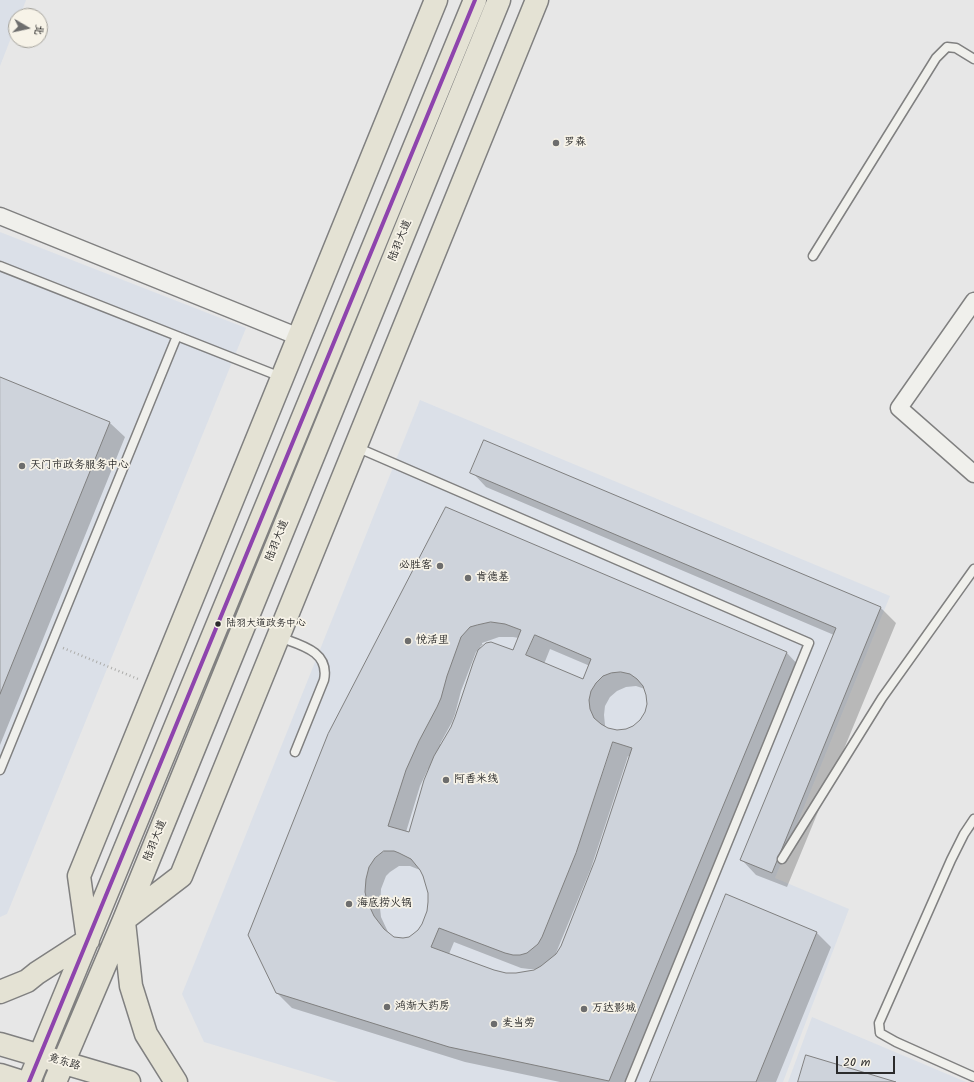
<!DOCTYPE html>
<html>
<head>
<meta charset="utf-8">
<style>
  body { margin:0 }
  #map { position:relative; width:974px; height:1082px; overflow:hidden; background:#e7e7e7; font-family:Kalam,"LXGW WenKai TC",sans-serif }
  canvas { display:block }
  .north { position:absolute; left:8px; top:8px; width:40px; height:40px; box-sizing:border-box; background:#f7f3e8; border:1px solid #a5a39c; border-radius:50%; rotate:99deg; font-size:11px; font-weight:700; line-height:16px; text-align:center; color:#2b2b2b }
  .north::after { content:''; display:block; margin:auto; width:14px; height:18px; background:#6d6d6d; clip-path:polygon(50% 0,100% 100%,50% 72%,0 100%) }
  .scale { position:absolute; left:836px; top:1056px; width:59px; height:18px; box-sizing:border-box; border:2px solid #2b2b2b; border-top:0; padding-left:5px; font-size:12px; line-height:14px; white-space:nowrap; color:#2b2b2b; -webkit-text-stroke:3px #f7f3e8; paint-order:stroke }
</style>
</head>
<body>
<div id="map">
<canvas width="974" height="1082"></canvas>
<div class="north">北</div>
<div class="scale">20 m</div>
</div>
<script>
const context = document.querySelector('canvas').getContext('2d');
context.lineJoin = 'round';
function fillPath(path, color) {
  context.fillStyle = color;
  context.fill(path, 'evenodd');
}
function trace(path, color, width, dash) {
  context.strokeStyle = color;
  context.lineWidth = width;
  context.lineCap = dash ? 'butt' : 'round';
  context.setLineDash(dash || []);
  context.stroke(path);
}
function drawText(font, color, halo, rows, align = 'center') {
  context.font = font + ' Kalam,"LXGW WenKai TC",sans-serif';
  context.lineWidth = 3.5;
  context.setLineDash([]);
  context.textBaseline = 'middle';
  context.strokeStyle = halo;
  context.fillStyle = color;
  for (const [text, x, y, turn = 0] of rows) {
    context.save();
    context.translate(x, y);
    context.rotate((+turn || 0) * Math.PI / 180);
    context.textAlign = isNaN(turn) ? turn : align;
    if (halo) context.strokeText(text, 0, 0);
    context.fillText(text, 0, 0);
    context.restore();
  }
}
const built = new Path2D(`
  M0,0H26L20,16H16V25L0,66Z
  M0,232L246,328L7,914L0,917Z
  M420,400L890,596L775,878L849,909L783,1082H338L204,1042L182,994Z
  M812,1017L966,1082H788Z`);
const shadow = new Path2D(`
  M0,378L110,423L125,437L0,745Z
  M484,441L881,608L896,623L787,887L756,875L742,860L834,635L486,487L472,472Z
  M446,508L787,653L801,668L630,1082H560L465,1062L292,1008L277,993ZM499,637H513L519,638L513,651L481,648L480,647L483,644H482V643ZM480,648L452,727L442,745L440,744L452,722L455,714L461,691L476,652ZM550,649L590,666L583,680L544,664ZM636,686L645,689L648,704L646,712L641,720L634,726L626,730L617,731L606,728L605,725L604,715L605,706L610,697L617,691L626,687ZM628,756L630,757L596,861L561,946L557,954L556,953L591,868ZM428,769L429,770L410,833L406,832L420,786ZM399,866H410L420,870L427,885L429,902L426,919L419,931L409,938L403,939L393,938L388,932L381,917L380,908L381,889L386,876L390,872ZM454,942L521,968L529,969H537V970L516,974H506L494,971L449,954Z
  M816,932L831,947L776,1082H651Z`);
const building = new Path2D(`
  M0,377L110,422L0,694Z
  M484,440L881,607L772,873L740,860L836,628L470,473Z
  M446,507L787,652L609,1081L449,1047L276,993L248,935L328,734ZM491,622L505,624L521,630L513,650L491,642L486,643L478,650L473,663L455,717L451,727L434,756L424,780L409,832L388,826L406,770L419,741L437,707L441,698L447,676L461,637L470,627L477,625ZM535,635L591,659L583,679L526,655ZM621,672L630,674L637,679L643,686L646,695L647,704L645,712L640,720L633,726L626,729L617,730L608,728L601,724L594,718L590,709L589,700L591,691L596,683L603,676L611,673ZM613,742L632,748L595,860L561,946L556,954L541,966L534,970L516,973H506L494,970L431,947L439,928L505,953L513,955H520L527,953L538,944L542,937L576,853ZM384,851H394L399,853L411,859L420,870L423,876L428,893V902L427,911L422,924L418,930L413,934L409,937L403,938L394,937L384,929L374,916L367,901L365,892L366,879L369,867L375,858Z
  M726,894L817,932L756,1082H650Z
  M806,1055L896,1082H798Z`);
const path = new Path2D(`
  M63,648L138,679`);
const service = new Path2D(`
  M813,256L936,58L947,47L956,48L974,59
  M0,266L281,377
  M356,447L809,643L630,1082
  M279,637C300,645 330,651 324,680L295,752
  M0,770L177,336
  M974,819L964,834L951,860L879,1023L880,1033L896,1042L974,1077
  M782,859L882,698L974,569`);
const minor = new Path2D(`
  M0,216L299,337
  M974,301L899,408L974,474`);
const primary = new Path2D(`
  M125,919L181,876L537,0
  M124,922L131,986L146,1034L176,1082
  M0,992L27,981L37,973L88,940L79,876L436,0
  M0,1044L129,1082
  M0,1075L22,1082
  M29,1082L475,0
  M55,1082L124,920L499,0`);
const bus1 = new Path2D(`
  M29,1082L475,0`);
const markers = [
  [556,143,4,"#6d6d6d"],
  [22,466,4,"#6d6d6d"],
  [440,566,4,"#6d6d6d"],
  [468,578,4,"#6d6d6d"],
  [218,624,3.5,"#2b2b2b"],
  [408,641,4,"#6d6d6d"],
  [446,780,4,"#6d6d6d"],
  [349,904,4,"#6d6d6d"],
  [387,1007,4,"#6d6d6d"],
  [584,1009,4,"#6d6d6d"],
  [494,1024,4,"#6d6d6d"]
];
const busNames = [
  ["陆羽大道政务中心",226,624]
];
const poiNames = [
  ["罗森",564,143],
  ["天门市政务服务中心",30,466],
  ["必胜客",432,566,"right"],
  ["肯德基",476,578],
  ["悦活里",416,641],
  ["阿香米线",454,780],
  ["海底捞火锅",357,904],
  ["鸿渐大药房",395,1007],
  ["万达影城",592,1009],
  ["麦当劳",502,1024]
];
const streetNames = [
  ["陆羽大道",401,241,-68],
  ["陆羽大道",278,541,-68],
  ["陆羽大道",156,841,-68],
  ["竟东路",64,1063,17]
];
fillPath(built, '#dbe0e8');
fillPath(shadow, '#0003');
fillPath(building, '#ced3db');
trace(building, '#808080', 1);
trace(service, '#808080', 11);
trace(minor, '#808080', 19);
trace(primary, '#808080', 25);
trace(path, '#acacaa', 2.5, [1, 3]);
trace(service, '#f0f0ec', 8);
trace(minor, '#f0f0ec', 16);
trace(primary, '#e4e2d4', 22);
trace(bus1, '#8e44ad', 4);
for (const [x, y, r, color] of markers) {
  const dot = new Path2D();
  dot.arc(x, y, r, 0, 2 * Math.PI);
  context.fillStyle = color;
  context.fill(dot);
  trace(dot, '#f7f3e8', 1.5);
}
drawText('10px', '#2b2b2b', '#f7f3e8', busNames, 'left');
drawText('11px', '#2b2b2b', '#f7f3e8', poiNames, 'left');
drawText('11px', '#2b2b2b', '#f7f3e8', streetNames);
</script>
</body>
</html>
